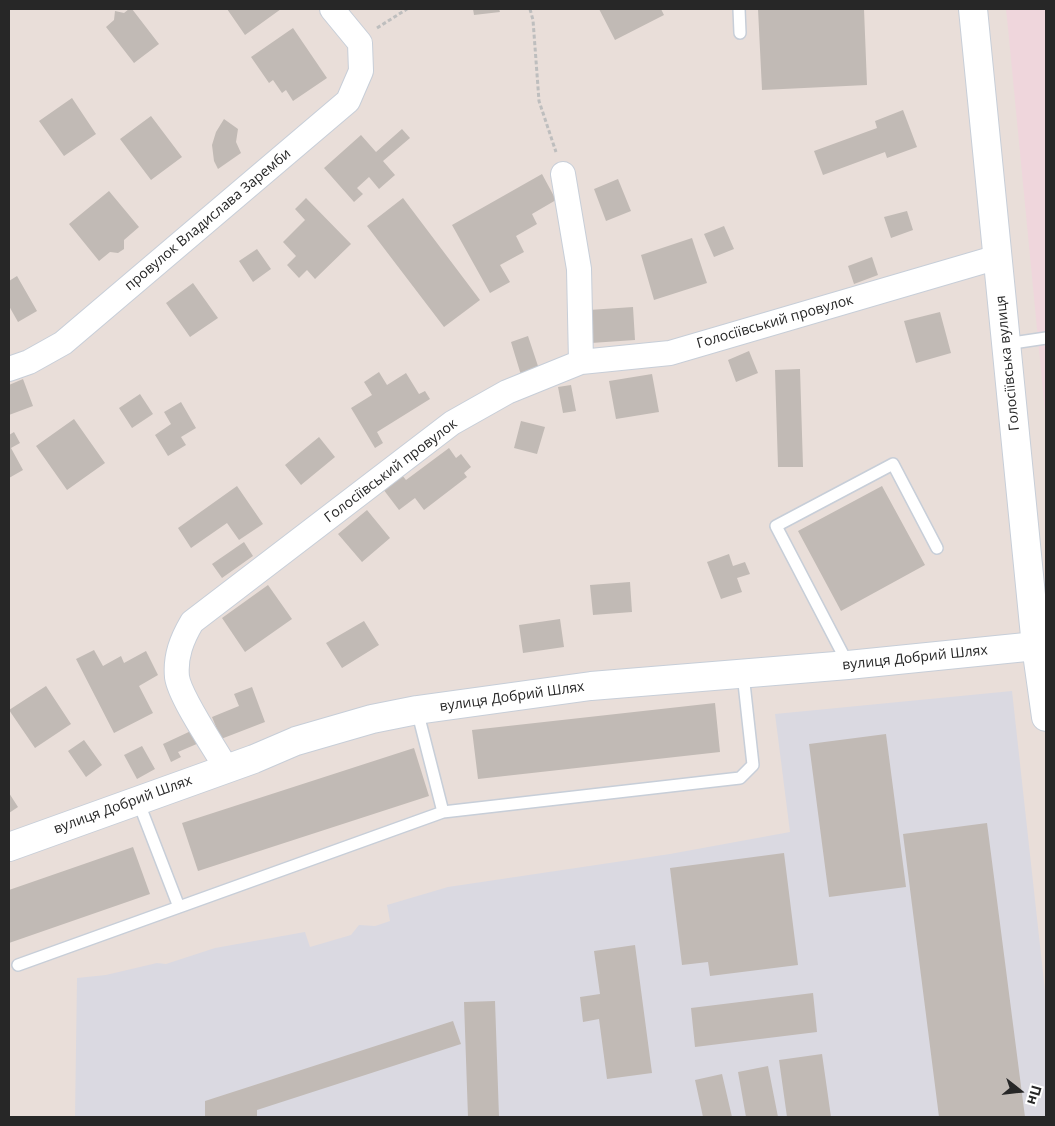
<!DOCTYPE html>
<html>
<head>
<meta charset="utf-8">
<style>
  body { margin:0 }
  #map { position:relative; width:1055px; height:1126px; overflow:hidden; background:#e9ded9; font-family:"Open Sans",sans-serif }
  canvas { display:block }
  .frame { position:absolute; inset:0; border:10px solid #272727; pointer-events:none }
  .north { position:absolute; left:995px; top:1066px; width:50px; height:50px; -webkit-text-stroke:4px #fff; paint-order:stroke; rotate:106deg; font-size:14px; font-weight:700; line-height:20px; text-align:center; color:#272727 }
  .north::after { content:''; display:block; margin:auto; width:18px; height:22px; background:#272727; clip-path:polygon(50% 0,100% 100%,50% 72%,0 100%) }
</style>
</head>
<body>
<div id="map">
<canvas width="1055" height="1126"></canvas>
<div class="frame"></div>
<div class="north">Пн</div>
</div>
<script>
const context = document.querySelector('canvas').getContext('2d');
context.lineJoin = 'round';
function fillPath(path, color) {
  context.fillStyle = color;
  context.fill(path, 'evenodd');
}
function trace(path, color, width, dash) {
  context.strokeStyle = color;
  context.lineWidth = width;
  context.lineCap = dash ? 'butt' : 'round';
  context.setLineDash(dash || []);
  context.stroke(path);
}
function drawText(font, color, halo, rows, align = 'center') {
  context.font = font + ' "Open Sans",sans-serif';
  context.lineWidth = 4;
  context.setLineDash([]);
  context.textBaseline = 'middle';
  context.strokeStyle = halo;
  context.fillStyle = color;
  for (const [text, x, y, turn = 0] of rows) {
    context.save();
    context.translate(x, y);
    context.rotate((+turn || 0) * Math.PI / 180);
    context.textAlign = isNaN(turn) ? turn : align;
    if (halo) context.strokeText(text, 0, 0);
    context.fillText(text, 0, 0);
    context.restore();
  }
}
const industrial = new Path2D(`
  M1012,691L1046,1000V1117H75L77,978L106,975L157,963L166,964L215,948L305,932L310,947L351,935L359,925L375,926L390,921L387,905L448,887L670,854L790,832L775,714Z`);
const medical = new Path2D(`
  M1006,9H1046V422L1008,28Z`);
const building = new Path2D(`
  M129,9H132L159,44L134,63L106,27L114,20L115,11L124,13Z
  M227,9H281L245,35Z
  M473,9H499L500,12L474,15Z
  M599,9H661L664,15L615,40Z
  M758,9H864L867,85L762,90Z
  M293,28L327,78L293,101L286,90L282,93L273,80L269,83L251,57Z
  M72,98L96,134L64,156L39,121Z
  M903,110L917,147L887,158L885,152L823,175L814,151L877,128L875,121Z
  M151,116L182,157L151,180L120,139Z
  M224,119L238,129L236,142L241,153L218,169L214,161L212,145L216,132Z
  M402,129L410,138L383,161L395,175L379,189L369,177L357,188L363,194L354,202L324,168L361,135L376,152Z
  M542,174L556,200L532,214L537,224L516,236L524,252L500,265L510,282L490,293L452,225Z
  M618,179L631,211L606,221L594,189Z
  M109,191L139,227L124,240V249L118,253L110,252L99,261L69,224Z
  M306,198L351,244L315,279L307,270L299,278L287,265L296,256L283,242L305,220L295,209Z
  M403,198L480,300L444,327L367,226Z
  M907,211L913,230L891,238L884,217Z
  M724,226L734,249L714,257L704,234Z
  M692,238L707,283L654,300L641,255Z
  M257,249L271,269L253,282L239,261Z
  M872,257L878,275L854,284L848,266Z
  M17,276L37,311L18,322L9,306V281Z
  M193,283L218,318L190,337L166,303Z
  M633,307L635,340L591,343L589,310Z
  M940,312L951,353L916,363L904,321Z
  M528,336L539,369L521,375L511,342Z
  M749,351L758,373L736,382L728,360Z
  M800,369L803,467H778L775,370Z
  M379,372L387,385L406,373L419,394L425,391L430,399L377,432L383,443L375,448L351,408L372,395L364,382Z
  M652,374L659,412L616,419L609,381Z
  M23,379L33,406L9,415V385Z
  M571,385L576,411L563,413L558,387Z
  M140,394L153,414L132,428L119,408Z
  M181,402L196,428L181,437L186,445L168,456L155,435L171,424L164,412Z
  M74,419L105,463L67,490L36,446Z
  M521,421L545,427L537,454L514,448Z
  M14,432L20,443L11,448L23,470L9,478V435Z
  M319,437L335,457L301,485L285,465Z
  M449,448L456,458L461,454L471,467L464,473L467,477L424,510L415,498L399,510L383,489L402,475L406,480Z
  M237,486L263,524L239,540L227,523L191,548L178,528Z
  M882,486L925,565L841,611L798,531Z
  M367,510L390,538L362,562L338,534Z
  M244,542L253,556L222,578L212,564Z
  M729,554L733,566L745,562L750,574L737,578L742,592L721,599L707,562Z
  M630,582L632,612L593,615L590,585Z
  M268,585L292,619L245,652L222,618Z
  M560,619L564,647L523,653L519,625Z
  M364,621L379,645L342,668L326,643Z
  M94,650L103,666L121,656L124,663L146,651L158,675L139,686L153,713L114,733L76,659Z
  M46,686L71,724L35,748L9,710Z
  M252,687L265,722L221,739L212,717L239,706L234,694Z
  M715,703L720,752L478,779L472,730Z
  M193,730L199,743L178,752L181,757L171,762L163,744Z
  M886,734L906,887L829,897L809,744Z
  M84,740L102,765L86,777L68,751Z
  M142,746L155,769L137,779L124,755Z
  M414,748L429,796L198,871L182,823Z
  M9,793L18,807L9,813Z
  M987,823L1025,1117H939L903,834Z
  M133,847L150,894L9,943V890Z
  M784,853L798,965L710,976L708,962L682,965L670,868Z
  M635,945L652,1073L607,1079L599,1019L583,1022L580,997L600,994L594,951Z
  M813,993L817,1032L695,1047L691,1008Z
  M495,1001L499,1117H468L464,1002Z
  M453,1021L461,1044L257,1110V1117H205V1101Z
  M822,1054L831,1117H787L779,1060Z
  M768,1066L778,1117H746L738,1072Z
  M722,1074L732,1117H703L695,1080Z`);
const path = new Path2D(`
  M530,9L533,20L539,101L556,152
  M377,28L407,9`);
const service = new Path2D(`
  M739,9L740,33
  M1006,344L1046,338
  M848,664L776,526L893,464L937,548
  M417,710L443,812
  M138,801L179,907
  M18,965L443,812L740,778L753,765L743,674`);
const minor = new Path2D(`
  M563,174L579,269L581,362
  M9,369L29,362L63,343L348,101L361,71L360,43L332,9
  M226,768C215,748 180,698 177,677C175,656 182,639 192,622L452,423L507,392L581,362L670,353L998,257`);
const tertiary = new Path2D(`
  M9,847L254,759L296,741L372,719L417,710L591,686L848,665L1036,646`);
const secondary = new Path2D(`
  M973,9L1036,646L1046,717`);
const streetNames = [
  ["провулок Владислава Заремби",208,220,-40],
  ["Голосіївський провулок",775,322,-16],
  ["Голосіївська вулиця",1008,363,-96],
  ["Голосіївський провулок",391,471,-37],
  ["вулиця Добрий Шлях",915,658,-6],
  ["вулиця Добрий Шлях",512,697,-8],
  ["вулиця Добрий Шлях",123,805,-20]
];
fillPath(industrial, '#dad9e1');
fillPath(medical, '#efd6dc');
fillPath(building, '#c1bab5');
trace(service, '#c7ced8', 14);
trace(minor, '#c7ced8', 26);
trace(tertiary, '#c7ced8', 30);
trace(secondary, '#c7ced8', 30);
trace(path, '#bebebe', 3, [4, 2.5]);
trace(service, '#fff', 11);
trace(minor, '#fff', 24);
trace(tertiary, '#fff', 28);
trace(secondary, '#fff', 28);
drawText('14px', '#272727', '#fff', streetNames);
</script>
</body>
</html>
